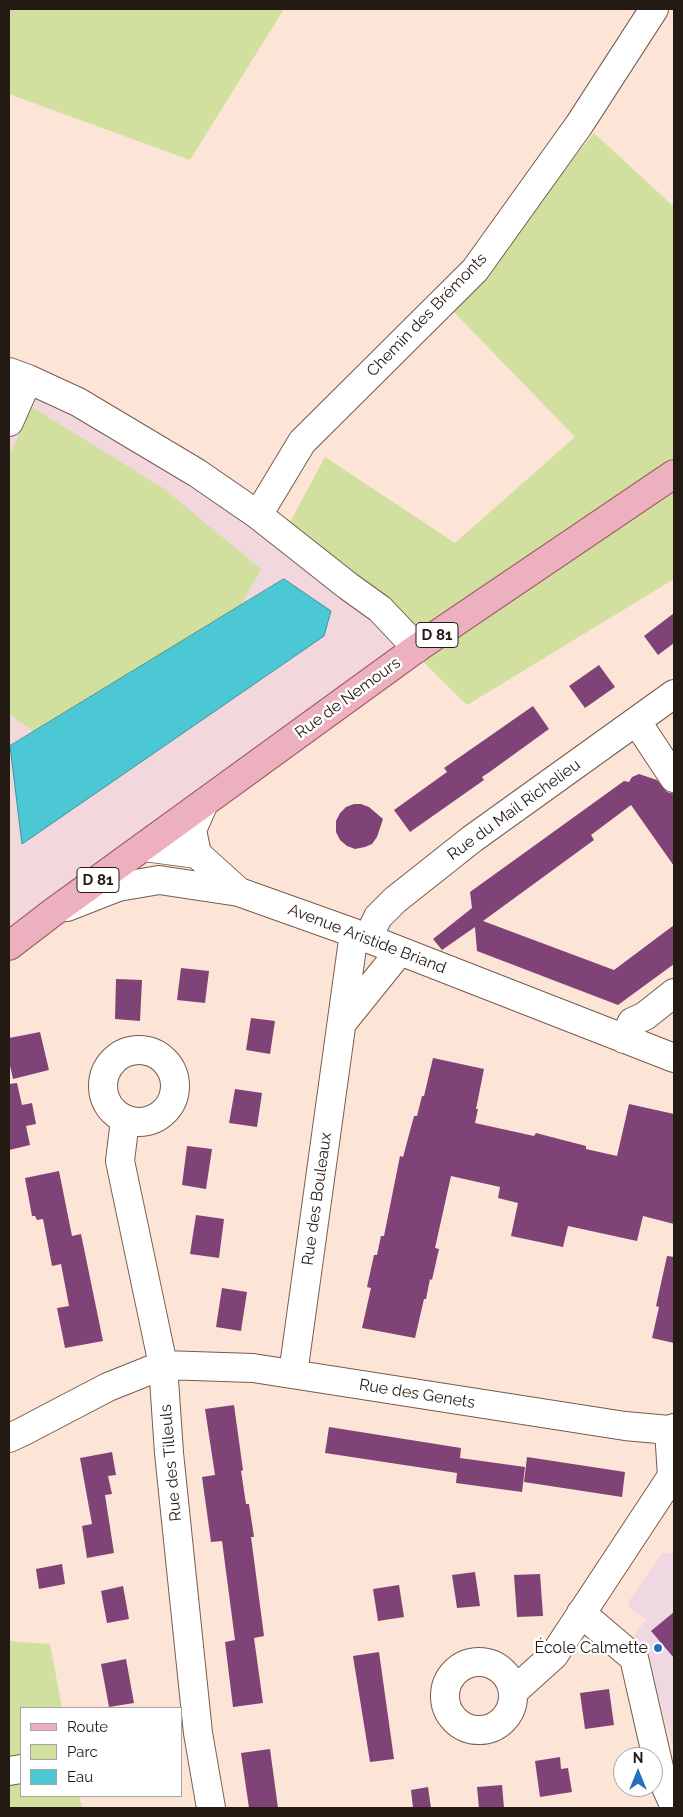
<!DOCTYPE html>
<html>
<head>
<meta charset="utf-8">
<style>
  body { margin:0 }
  #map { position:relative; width:683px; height:1817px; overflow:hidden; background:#fce4d6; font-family:Raleway,sans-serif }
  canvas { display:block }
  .frame { position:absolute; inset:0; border:10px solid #241a14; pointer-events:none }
  .legend { position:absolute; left:20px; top:1707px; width:162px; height:90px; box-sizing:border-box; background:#fff; border:1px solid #a7a3a1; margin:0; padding:6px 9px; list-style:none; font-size:15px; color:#241a14 }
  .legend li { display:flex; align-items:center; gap:10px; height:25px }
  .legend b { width:25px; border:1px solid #a7a3a1 }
  .north { position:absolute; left:613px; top:1747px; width:50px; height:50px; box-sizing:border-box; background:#fff; border:1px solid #a7a3a1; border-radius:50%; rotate:0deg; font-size:14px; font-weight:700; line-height:20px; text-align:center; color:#241a14 }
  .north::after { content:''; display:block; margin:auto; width:18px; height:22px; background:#2270bf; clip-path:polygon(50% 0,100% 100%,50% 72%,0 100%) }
</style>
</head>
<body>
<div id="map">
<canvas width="683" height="1817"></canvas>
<div class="frame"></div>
<ul class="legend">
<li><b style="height:6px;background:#edb0be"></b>Route</li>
<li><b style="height:14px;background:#d1e09e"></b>Parc</li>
<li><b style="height:14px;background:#4bc8d4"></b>Eau</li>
</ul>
<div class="north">N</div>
</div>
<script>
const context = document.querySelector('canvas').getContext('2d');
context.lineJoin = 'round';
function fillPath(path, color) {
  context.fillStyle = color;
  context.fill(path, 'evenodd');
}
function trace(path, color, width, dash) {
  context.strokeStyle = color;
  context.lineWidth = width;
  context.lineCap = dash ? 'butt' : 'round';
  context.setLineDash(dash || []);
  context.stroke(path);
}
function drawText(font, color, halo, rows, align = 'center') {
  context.font = font + ' Raleway,sans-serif';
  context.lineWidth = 5;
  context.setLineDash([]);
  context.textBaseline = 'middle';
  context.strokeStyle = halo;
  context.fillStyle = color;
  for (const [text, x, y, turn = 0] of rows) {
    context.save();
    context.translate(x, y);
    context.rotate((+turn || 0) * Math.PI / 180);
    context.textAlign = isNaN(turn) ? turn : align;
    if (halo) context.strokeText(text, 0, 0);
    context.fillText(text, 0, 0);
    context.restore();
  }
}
const industrial = new Path2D(`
  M9,377L105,413L403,642L189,794L9,931Z`);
const education = new Path2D(`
  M674,1551V1751L648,1661L634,1636L646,1619L629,1608V1601L662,1553H673Z`);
const green = new Path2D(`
  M9,9H284L190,160L9,94Z
  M594,133L674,207V579L467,705L287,528L325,457L455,543L575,437L453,311Z
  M32,407L163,488L261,569L219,645L57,748L9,714V456Z
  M9,1641L50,1644L62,1708H21V1796H79L82,1808H9Z`);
const water = new Path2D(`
  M284,579L331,611L324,636L22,844L10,746Z`);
const building = new Path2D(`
  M674,613V643L658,655L644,636Z
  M599,665L615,687L585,708L569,686Z
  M533,706L549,729L491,771L482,777L484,780L410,832L394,810L447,772L444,768Z
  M639,774L657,780L667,792L674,794V866L631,805L591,835L594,840L483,921L614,970L674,925V964L618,1005L477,951L475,927L442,950L433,939L472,908L470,892L624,781L629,782L632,777Z
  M354,804H361L369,807L383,819L377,837L372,844L365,847L355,849L347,846L340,840L336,832V821L340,813L346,807Z
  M181,968L209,971L205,1003L177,1000Z
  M116,979L142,980L140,1021L115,1019Z
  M251,1018L275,1021L270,1054L246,1050Z
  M40,1032L49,1070L13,1079L9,1061V1038Z
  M433,1058L484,1069L476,1109H478L475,1123L534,1136L536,1133L586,1146V1149L617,1156L629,1104L674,1114V1224L643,1216L637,1241L568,1226L563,1247L511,1236L518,1203L498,1198L500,1187L451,1176L435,1248L439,1249L432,1280L430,1279L426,1299H424L415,1338L362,1328L371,1288L367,1287L374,1255H377L381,1236H384L400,1156L403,1157L414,1116H417L422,1096H424Z
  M17,1083L22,1105L32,1103L36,1124L26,1126L30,1145L9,1150V1084Z
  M235,1089L262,1093L257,1127L229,1123Z
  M187,1146L212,1149L206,1189L182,1185Z
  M59,1171L72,1236L81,1234L103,1341L65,1348L57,1308L69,1306L61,1264L52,1266L43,1219L37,1220L35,1216H32L25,1178Z
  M196,1215L224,1219L219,1258L190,1254Z
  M667,1256L674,1257V1343L652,1338L659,1307L656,1306Z
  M222,1288L247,1292L241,1331L216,1327Z
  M234,1405L243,1470L241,1471L246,1504H249L254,1537H251L264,1636L254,1638L263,1703L233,1707L225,1642L235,1640L222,1541L211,1542L202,1477L215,1475L205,1409Z
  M329,1427L461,1448L460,1458L525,1467L522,1492L456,1483L457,1473L325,1453Z
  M112,1452L116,1475L108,1476L112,1494L105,1495L114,1553L87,1558L82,1526L92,1524L80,1458Z
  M527,1457L625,1472L622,1497L524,1482Z
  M62,1564L65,1584L39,1589L36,1569Z
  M475,1572L480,1606L457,1608L452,1575Z
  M540,1574L543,1616L517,1617L514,1575Z
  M399,1585L404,1617L378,1621L373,1589Z
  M123,1586L129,1619L107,1623L101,1591Z
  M674,1612V1658L651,1631Z
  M379,1652L394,1759L370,1762L353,1656Z
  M126,1659L134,1703L109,1707L101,1664Z
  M609,1689L614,1725L585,1729L580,1693Z
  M270,1749L278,1808H249L241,1753Z
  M560,1757L561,1769L568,1768L572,1792L540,1797L535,1761Z
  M502,1785L504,1808H479L477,1787Z
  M428,1787L431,1808H413L411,1790Z`);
const minor = new Path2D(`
  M9,372L28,379L78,402L197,473L258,515L348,586L380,609L417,648
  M9,422L28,379
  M258,515L302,442L475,270L579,125L654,9
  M637,722L674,778
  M204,803L192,830L197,854L239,892
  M144,847L197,854
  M67,907L118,887L159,880L239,892L354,933L674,1058
  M368,938L378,917L395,900L472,839L674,694
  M342,1023L400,951
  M624,1039L632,1022L645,1016L674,993
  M103 1086a36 36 0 1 1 72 0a36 36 0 1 1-72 0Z
  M125,1120L120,1161L163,1365L169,1453L198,1733L211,1808
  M293,1374L354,933
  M9,1438L22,1432L108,1387L163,1365L253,1368L625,1426L669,1430
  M581,1613L634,1658L661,1776L674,1805
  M445 1696a34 34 0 1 1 68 0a34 34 0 1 1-68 0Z
  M513,1692L554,1655L672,1476L669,1430L674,1428
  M9,1771L21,1769`);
const major = new Path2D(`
  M9,946L52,913L417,648L674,474`);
const markers = [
  [658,1648,5,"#2270bf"]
];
const shields = [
  [437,635,42],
  [98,880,42]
];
const shieldNames = [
  ["D 81",437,635],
  ["D 81",98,880]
];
const streetNames = [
  ["Chemin des Brémonts",427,315,-46],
  ["Rue de Nemours",348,698,-36],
  ["Rue du Mail Richelieu",514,810,-36],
  ["Avenue Aristide Briand",367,939,21],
  ["Rue des Bouleaux",317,1199,-82],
  ["Rue des Genets",417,1394,9],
  ["Rue des Tilleuls",171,1463,-95]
];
const poiNames = [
  ["École Calmette",648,1648]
];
fillPath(industrial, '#f2d8dc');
fillPath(education, '#f0d8e2');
fillPath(green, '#d1e09e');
fillPath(water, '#4bc8d4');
trace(water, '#3f949a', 1);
fillPath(building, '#804377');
trace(minor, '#765c4d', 30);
trace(major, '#9f5a67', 30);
trace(minor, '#fff', 28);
trace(major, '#edb0be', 28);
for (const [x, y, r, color] of markers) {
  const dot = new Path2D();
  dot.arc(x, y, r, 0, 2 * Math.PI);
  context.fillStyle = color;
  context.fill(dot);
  trace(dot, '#fff', 2);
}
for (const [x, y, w] of shields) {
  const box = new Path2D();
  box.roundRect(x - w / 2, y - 12.5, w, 25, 4);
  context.fillStyle = '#fff';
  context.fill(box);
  trace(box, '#241a14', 1);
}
drawText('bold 15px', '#241a14', null, shieldNames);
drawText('16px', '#241a14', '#fff', streetNames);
drawText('16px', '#241a14', '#fff', poiNames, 'right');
</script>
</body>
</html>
